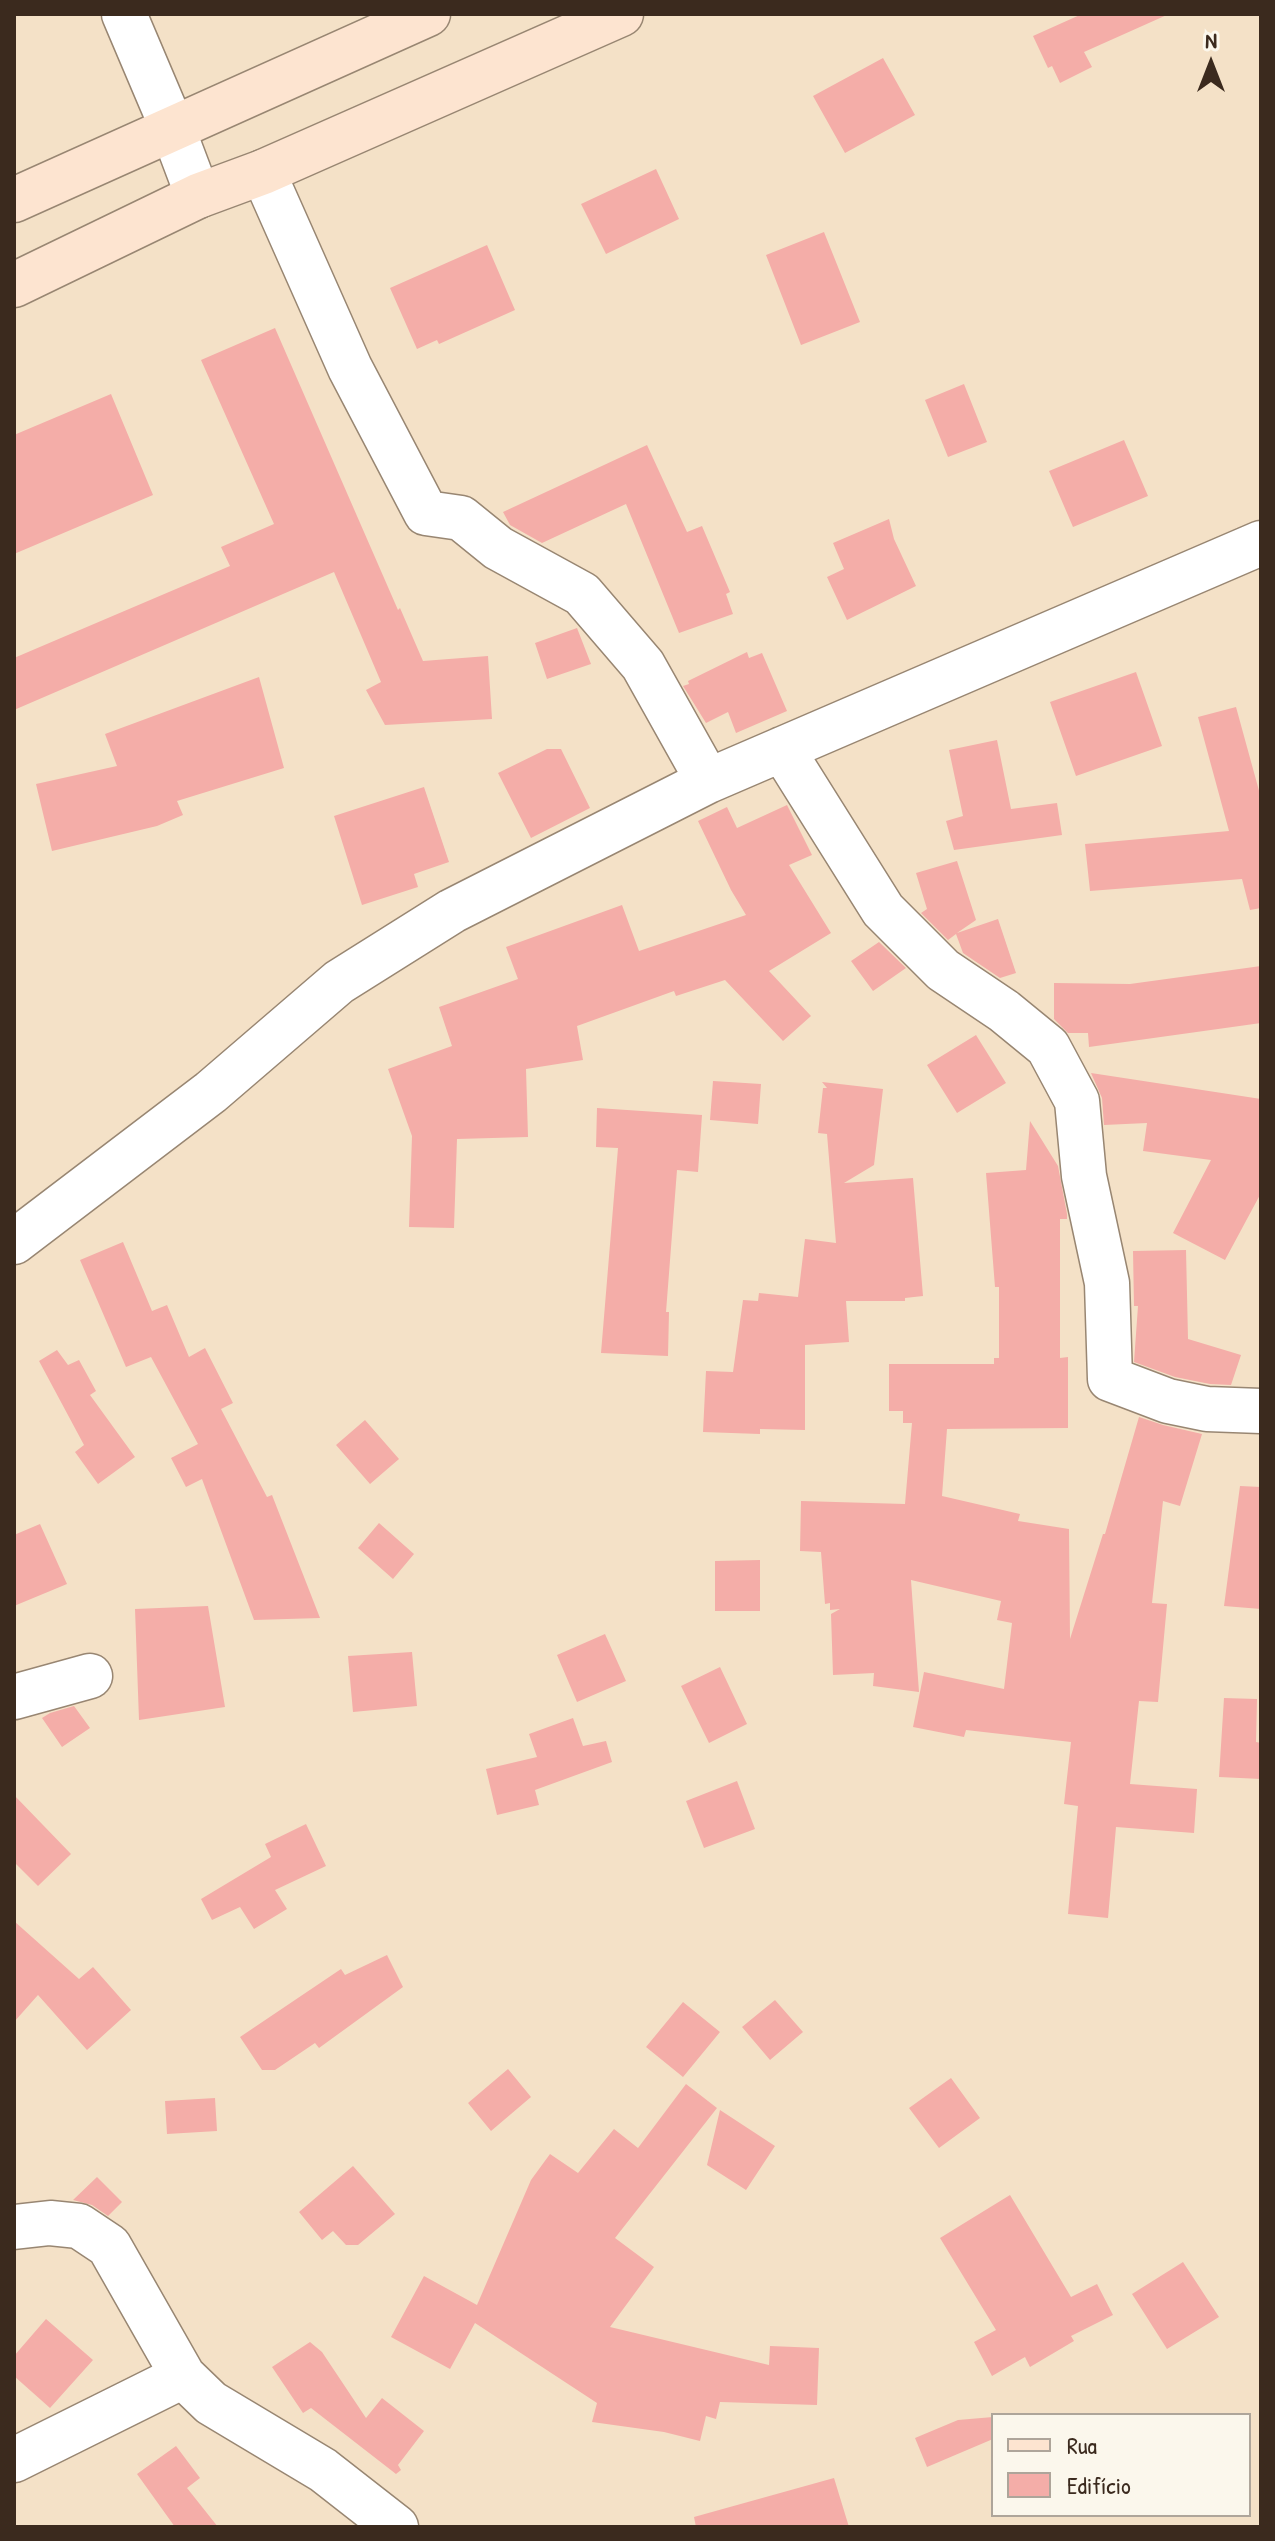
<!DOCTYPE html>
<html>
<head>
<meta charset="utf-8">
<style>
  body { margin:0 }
  #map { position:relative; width:1275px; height:2541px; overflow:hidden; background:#f4e1c7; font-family:"Patrick Hand",sans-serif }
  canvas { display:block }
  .frame { position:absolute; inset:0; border:16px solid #3b2a1e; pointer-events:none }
  .legend { position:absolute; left:991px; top:2413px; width:260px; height:104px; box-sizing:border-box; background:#fbf7ec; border:2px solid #aea59a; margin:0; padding:10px 14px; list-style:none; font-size:24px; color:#3b2a1e }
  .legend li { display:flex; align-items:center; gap:16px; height:40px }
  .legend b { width:40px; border:2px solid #aea59a }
  .north { position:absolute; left:1171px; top:24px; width:80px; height:80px; -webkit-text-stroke:6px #fbf7ec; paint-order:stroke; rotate:0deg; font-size:22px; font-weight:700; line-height:32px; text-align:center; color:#3b2a1e }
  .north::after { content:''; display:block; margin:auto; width:28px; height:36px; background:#3b2a1e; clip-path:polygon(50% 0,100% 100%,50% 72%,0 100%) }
</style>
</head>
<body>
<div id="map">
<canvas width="1275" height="2541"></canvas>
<div class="frame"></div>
<ul class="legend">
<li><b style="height:10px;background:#fde4d0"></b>Rua</li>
<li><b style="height:22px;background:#f4ada8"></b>Edifício</li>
</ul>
<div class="north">N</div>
</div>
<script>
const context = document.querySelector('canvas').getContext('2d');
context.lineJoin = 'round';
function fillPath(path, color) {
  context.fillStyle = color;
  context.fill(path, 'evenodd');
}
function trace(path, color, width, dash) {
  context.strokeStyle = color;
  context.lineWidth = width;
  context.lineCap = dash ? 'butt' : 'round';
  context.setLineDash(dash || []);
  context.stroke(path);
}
const building = new Path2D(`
  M1082,14H1169L1084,52L1092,67L1060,83L1052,66L1048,68L1033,36Z
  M883,58L915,115L845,153L813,96Z
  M656,169L679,219L606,254L581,204Z
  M824,232L860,322L801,345L766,255Z
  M487,245L515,310L439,344L437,340L417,349L390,288Z
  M275,328L398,610L400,608L423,661L488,656L492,719L385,725L366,690L381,682L334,572L14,710V658L230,566L221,547L274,524L201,360Z
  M964,384L987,442L948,457L925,400Z
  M111,394L153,495L14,554V435Z
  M1124,440L1148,496L1073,527L1049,471Z
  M647,445L687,532L702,526L730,592L726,594L733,614L679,633L626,504L542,543L510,525L503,512Z
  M889,519L894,539L916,586L847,620L827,577L844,569L833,543Z
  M577,628L591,664L547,679L535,643Z
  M747,652L749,658L762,653L787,711L736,733L728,712L706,723L683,686L689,684L688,681Z
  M1136,672L1162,746L1076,776L1050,702Z
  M259,677L284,768L177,801L183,815L157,826L52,851L36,784L117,766L105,734Z
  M1236,707L1261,798V908L1250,910L1242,879L1090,891L1085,844L1229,831L1198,717Z
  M997,740L1011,809L1057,803L1062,835L954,850L946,821L963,816L949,750Z
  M547,749H561L590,808L531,838L498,773Z
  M424,787L449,862L414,874L418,887L362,905L334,816Z
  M787,805L812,855L789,865L831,933L769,971L811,1016L783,1041L725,980L676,996L674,991L577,1026L583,1060L526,1069L528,1137L457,1139L454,1228L409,1227L412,1136L388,1069L452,1046L439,1007L518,979L506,947L622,905L639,951L746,915L731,890L698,821L727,807L737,828Z
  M957,861L976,920L957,933L998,919L1016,973L1000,978L963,953L956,934L948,940L921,913L927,909L916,873Z
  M879,942L906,968L873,991L851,961Z
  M1261,966V1023L1089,1047L1088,1033H1068L1054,1019V983L1130,984Z
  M976,1035L1006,1083L957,1113L927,1065Z
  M1091,1073L1261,1099V1193L1225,1260L1173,1233L1211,1160L1143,1151L1147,1123L1104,1125L1102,1098Z
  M713,1081L761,1084L758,1124L710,1120Z
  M822,1082L883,1089L874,1165L844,1183L913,1178L923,1296L905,1298V1301H846L849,1342L805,1345V1430L760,1429V1434L703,1432L706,1371L733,1372L743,1300L758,1301L759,1293L798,1297L805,1239L836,1243L827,1134L818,1133L823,1088H827Z
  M597,1108L702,1115L698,1172L677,1170L666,1312H669L668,1356L601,1353L618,1148L596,1147Z
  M1030,1121L1058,1166L1067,1214V1219H1060V1358L1068,1357V1428L947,1429L942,1496L1020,1514L1018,1521L1069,1529L1070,1639L1103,1534H1105L1139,1417L1163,1425L1202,1434L1180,1506L1163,1501L1152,1603L1167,1604L1158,1702L1139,1701L1130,1784L1197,1789L1194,1833L1116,1827L1108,1918L1068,1914L1078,1806L1064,1804L1071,1742L966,1730L964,1737L913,1727L924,1672L1004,1689L1012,1623L997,1620L1001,1601L911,1580L919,1692L873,1686L874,1673L833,1675L831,1614L840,1609L830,1610V1603L825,1604L821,1552L800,1551L801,1501L905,1504L912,1423H903V1411H889V1364H994V1358H999V1287H995L986,1173L1026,1170Z
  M123,1242L152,1311L167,1305L189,1357L205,1348L233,1403L221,1409L267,1497L272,1495L320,1618L254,1620L202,1479L186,1487L171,1458L198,1444L151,1357L126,1367L80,1260Z
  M1186,1250L1188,1339L1241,1355L1231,1385L1210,1384L1175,1377L1134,1362L1138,1306H1134L1133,1251Z
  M57,1350L68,1365L79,1360L96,1391L90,1395L135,1457L98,1484L75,1452L84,1445L39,1361Z
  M365,1420L399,1459L370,1484L336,1445Z
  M1240,1486L1261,1487V1609L1224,1606Z
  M379,1523L414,1554L393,1579L358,1548Z
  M40,1524L67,1584L14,1606V1535Z
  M760,1560V1611H715V1561Z
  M208,1606L225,1707L139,1720L135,1609Z
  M605,1634L626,1681L577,1702L557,1655Z
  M412,1652L417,1706L353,1712L348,1656Z
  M720,1667L747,1724L709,1743L681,1686Z
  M1224,1698L1257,1699L1256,1742L1261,1743V1779L1219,1777Z
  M74,1706L90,1728L62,1747L42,1718L50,1713Z
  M573,1718L583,1746L606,1741L612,1762L535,1790L539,1805L497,1815L486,1769L537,1757L529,1734Z
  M737,1781L755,1829L704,1848L686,1801Z
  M14,1795L71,1854L38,1886L14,1862Z
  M306,1824L326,1866L275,1890L287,1909L254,1929L240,1907L212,1920L201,1899L271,1857L265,1844Z
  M14,1921L79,1979L93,1967L131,2010L87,2050L38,1995L14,2022Z
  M387,1955L403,1987L319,2048L315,2043L275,2070H262L240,2037L341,1969L345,1975Z
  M775,2000L803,2032L770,2060L742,2027Z
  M683,2002L720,2032L683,2077L646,2047Z
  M508,2069L531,2097L491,2131L468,2103Z
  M951,2078L980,2118L939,2148L909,2108Z
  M686,2084L717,2108L615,2238L654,2267L610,2327L769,2365L770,2346L819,2348L817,2405L720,2402L716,2419L706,2416L700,2441L664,2432L592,2422L597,2403L475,2323L450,2369L391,2337L424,2276L477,2305L531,2180L550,2154L578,2173L614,2129L638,2148Z
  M215,2098L217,2131L167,2134L165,2101Z
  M720,2110L775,2146L746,2190L707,2165Z
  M353,2166L395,2214L358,2245H346L333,2231L322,2240L299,2212Z
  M97,2177L122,2202L108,2216L92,2205L73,2200Z
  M1010,2195L1071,2297L1097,2284L1113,2315L1071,2336L1074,2341L1030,2367L1025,2357L992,2376L974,2342L996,2330L940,2238Z
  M1183,2262L1219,2317L1167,2349L1132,2294Z
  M46,2319L93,2360L50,2408L14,2376V2356Z
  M310,2342L322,2352L366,2418L382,2398L424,2431L398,2465L401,2470L396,2474L311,2408L303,2413L272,2367Z
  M993,2417V2439L927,2467L915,2438L958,2420Z
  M176,2446L200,2478L187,2488L218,2527H175L137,2474Z
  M834,2478L849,2527H696L694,2517Z`);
const street = new Path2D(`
  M124,14L172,127L198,196
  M263,172L350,368L426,513L461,518L498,548L582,594L643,665L708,781
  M782,749L883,910L943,970L1004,1011L1048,1047L1077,1101L1084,1176L1107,1283L1110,1379L1168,1401L1207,1409L1261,1411
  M14,1242L211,1092L339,982L452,911L708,781L1261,543
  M14,1697L90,1676
  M14,2227L50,2223L79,2226L109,2246L183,2376L211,2403L323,2470L396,2527
  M14,2460L183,2376`);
const secondary = new Path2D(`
  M14,200L428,14
  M14,285L198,196L263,172L621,14`);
fillPath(building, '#f4ada8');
trace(street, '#988672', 47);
trace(secondary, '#988672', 47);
trace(street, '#fff', 44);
trace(secondary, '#fde4d0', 44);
</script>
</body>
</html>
